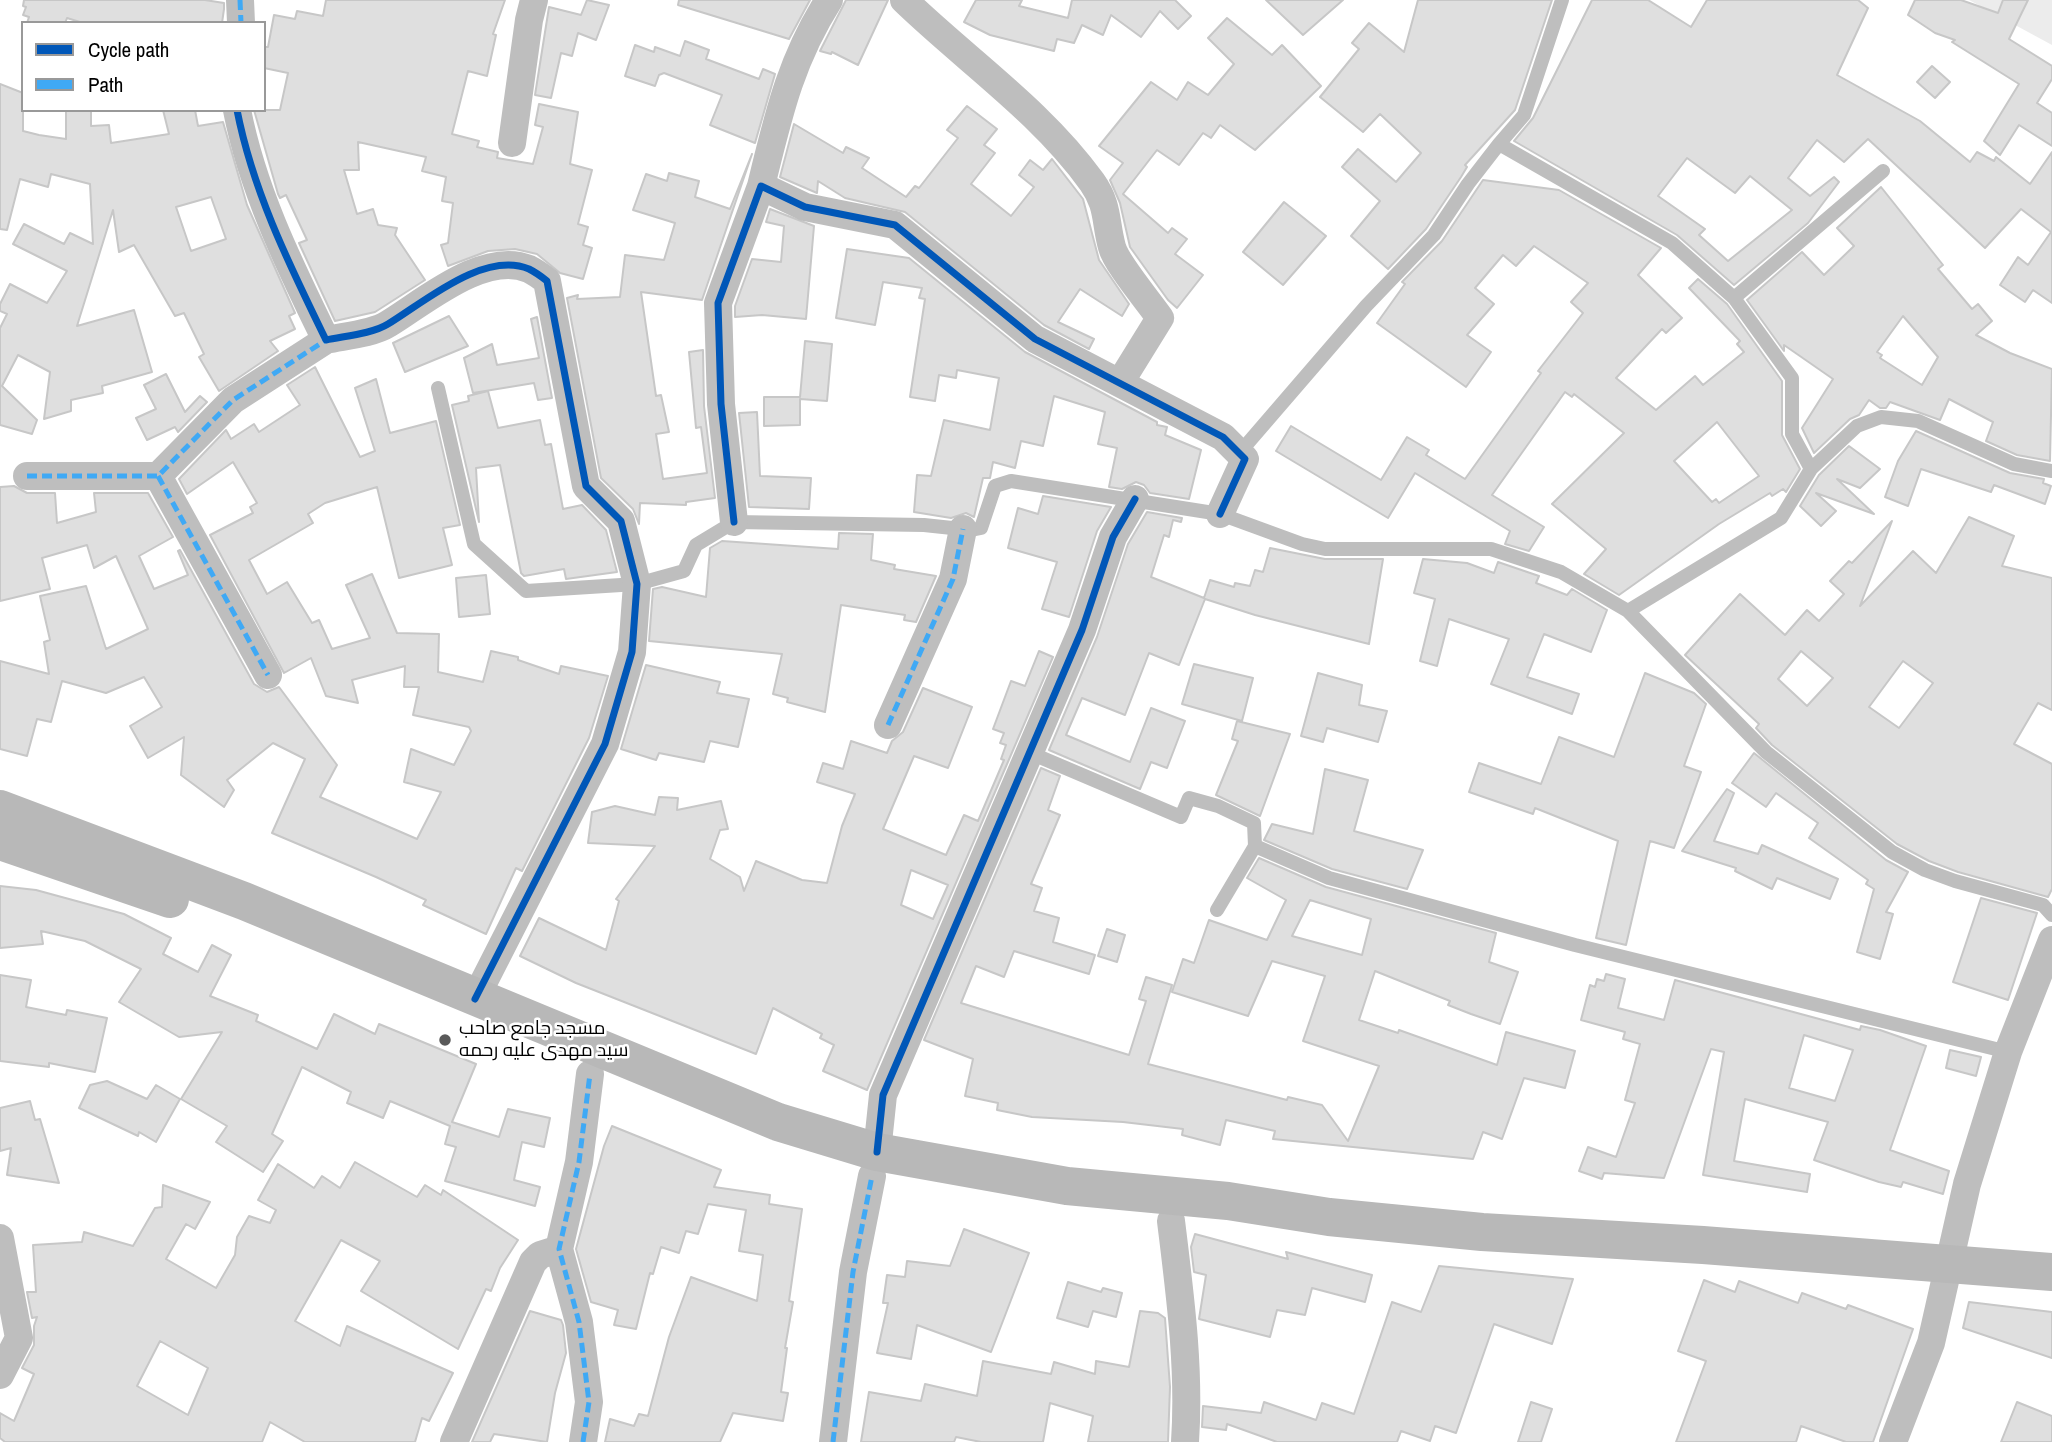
<!DOCTYPE html>
<html>
<head>
<meta charset="utf-8">
<style>
  body { margin:0 }
  #map { position:relative; width:2052px; height:1442px; overflow:hidden; background:#fff; font-family:"Archivo Narrow",sans-serif }
  canvas { display:block }
  .legend { position:absolute; left:21px; top:21px; width:245px; height:91px; box-sizing:border-box; background:#fff; border:2px solid #999; margin:0; padding:9px 12px; list-style:none; font-size:21px; color:#000 }
  .legend li { display:flex; align-items:center; gap:14px; height:35px }
  .legend b { width:35px; border:2px solid #999 }
</style>
</head>
<body>
<div id="map">
<canvas width="2052" height="1442"></canvas>
<ul class="legend">
<li><b style="height:9px;background:#0057b8"></b>Cycle path</li>
<li><b style="height:9px;background:#3fa9f5"></b>Path</li>
</ul>
</div>
<script>
const context = document.querySelector('canvas').getContext('2d');
context.lineJoin = 'round';
function fillPath(path, color) {
  context.fillStyle = color;
  context.fill(path, 'evenodd');
}
function trace(path, color, width, dash) {
  context.strokeStyle = color;
  context.lineWidth = width;
  context.lineCap = dash ? 'butt' : 'round';
  context.setLineDash(dash || []);
  context.stroke(path);
}
function drawText(font, color, halo, rows, align = 'center') {
  context.font = font + ' "Archivo Narrow",Cairo,sans-serif';
  context.lineWidth = 5;
  context.setLineDash([]);
  context.textBaseline = 'middle';
  context.strokeStyle = halo;
  context.fillStyle = color;
  for (const [text, x, y, turn = 0] of rows) {
    context.save();
    context.translate(x, y);
    context.rotate((+turn || 0) * Math.PI / 180);
    context.textAlign = isNaN(turn) ? turn : align;
    if (halo) context.strokeText(text, 0, 0);
    context.fillText(text, 0, 0);
    context.restore();
  }
}
const green = new Path2D(`
  M1969,0H2052V45Z`);
const building = new Path2D(`
  M24,0H205L224,3V9L222,23H83L67,18L65,23H27L29,17L23,15L26,7L23,6Z
  M326,0H505L493,34L496,35L487,76L468,71L452,134L479,141L477,147L498,152L497,158L533,164L543,127L535,125L539,104L578,112L570,164L592,170L578,224L588,227L583,245L592,248L583,279L560,273L537,254L515,249L488,251L448,266L441,245L448,243L453,203L442,201L446,177L422,171L426,157L358,142L359,170H344L357,214L373,209L378,225L397,228L395,235L425,280L375,312L335,321L299,243L307,240L286,195L280,198L278,194L254,110H280L288,73L264,68V47H268L274,15L295,19L297,11L323,16Z
  M587,0L609,5L596,40L578,33L572,56L561,53L551,98L535,95L549,7L581,15Z
  M679,0H810L789,39L678,5Z
  M846,0H888L858,65L832,52L831,54L820,51Z
  M976,0H1022L1019,6L1068,18L1072,0H1175L1191,16L1178,29L1160,11L1141,37L1111,15L1103,35L1082,25L1074,43L1057,39L1054,51L990,35L964,22Z
  M1266,0H1343L1303,35Z
  M1418,0H1552L1515,110L1465,165L1467,167L1461,177L1426,229L1388,269L1351,236L1380,201L1342,167L1358,149L1396,182L1421,153L1380,114L1363,132L1320,97L1359,49L1352,43L1369,23L1404,52Z
  M1592,0H1648L1691,27L1707,0H1858L1868,8L1837,75L1920,121L1970,162L1977,152L1994,161L1996,157L2030,184L2052,152V303L2033,290L2025,302L2000,285L2018,257L2028,265L2051,232L2021,209L1985,248L1868,139L1844,162L1817,140L1788,178L1810,196L1834,177L1839,182L1808,223L1734,285L1677,235L1514,141L1533,118ZM1687,158L1735,193L1750,176L1792,210L1728,261L1699,235L1705,229L1658,196Z
  M1915,0H1961L1998,13L2003,0H2028L2009,39L2052,66V79L2037,103L2052,113V146L2019,125L2000,155L1984,141L2019,84L1952,42L1955,40L1935,33L1908,15Z
  M1227,18L1272,55L1282,45L1321,86L1255,150L1220,125L1211,138L1203,133L1179,165L1157,150L1123,194L1168,233L1172,228L1187,239L1175,254L1203,275L1177,308L1168,300L1130,247L1120,203L1110,180L1123,163L1099,146L1151,82L1177,100L1188,82L1208,95L1234,64L1208,38Z
  M685,41L709,50L706,59L759,79L763,69L775,74L755,143L710,125L722,95L664,73L659,75L655,86L625,76L635,45L654,52L655,47L680,56Z
  M1932,66L1950,82L1935,98L1917,82Z
  M0,84L23,93V131L39,135L66,139V111H91V126L109,125L111,143L169,134L163,110H195L198,126L223,122L247,205L295,313L289,316L295,329L270,341L278,351L219,391L199,357L204,354L184,313L175,316L134,245L119,252L113,210L77,326L134,310L152,372L102,386L103,393L71,400V411L44,419L50,372L18,355L2,386L37,420L32,434L0,425V328L7,314L0,311V304L10,284L47,303L67,271L13,244L24,224L64,244L70,233L93,244L90,184L51,174L48,187L20,179L7,230L0,229ZM211,197L226,239L191,251L176,207Z
  M967,106L997,129L984,145L995,153L971,184L1011,216L1034,187L1019,175L1030,160L1043,170L1052,159L1083,199L1099,260L1129,304L1122,316L1080,289L1058,322L1094,339L1089,349L1044,325L905,212L845,198L818,181L817,193L780,177L794,124L843,153L846,147L869,158L862,168L906,197L915,186L919,188L958,138L947,130Z
  M752,154L702,300L641,292L656,396L661,395L669,432L656,434L663,479L707,473L701,427L696,428L689,352L703,350L704,406L715,498L686,502V505L640,503L639,524L633,509L601,478L567,298L578,295L577,299L620,297L625,255L664,260L675,223L633,210L646,174L667,181L669,173L699,181L695,197L730,209Z
  M1483,180L1559,190L1661,248L1638,275L1682,318L1666,333L1662,329L1616,378L1656,410L1695,376L1703,385L1744,352L1737,344L1740,341L1689,288L1698,279L1727,304L1782,381V435L1800,469L1786,492L1783,489L1772,496L1770,493L1719,524L1619,595L1584,574L1606,549L1552,504L1624,433L1574,394L1572,397L1565,392L1492,495L1544,527L1529,551L1505,544L1510,531L1415,473L1388,518L1276,451L1291,426L1381,480L1407,437L1429,450L1426,455L1465,479L1541,373L1538,371L1583,313L1571,302L1588,283L1534,246L1516,266L1503,255L1475,288L1494,304L1467,335L1491,352L1466,387L1377,323L1405,284L1402,282L1442,241ZM1717,422L1759,476L1719,503L1716,499L1712,502L1674,461Z
  M1881,187L1943,265L1938,269L1972,309L1978,304L1992,321L1976,335L2010,353L2052,369L2050,461L2017,455L1986,441L1993,422L1949,399L1940,420L1890,402L1886,408H1880L1869,400L1859,415L1850,419L1814,453L1802,428L1833,379L1784,345V351L1747,300L1802,252L1824,275L1854,246L1837,228ZM1903,316L1938,357L1922,385L1880,358L1882,355L1877,352Z
  M1284,202L1326,236L1283,285L1243,252Z
  M770,209L814,226L806,319L762,315L735,317V306L752,259L781,262L784,226L766,222Z
  M847,249L909,258L1025,352L1157,422V425L1167,427L1165,435L1201,450L1189,499L1150,493L1144,485L1136,482L1122,489L1109,487L1117,448L1098,444L1105,412L1054,396L1043,446L1021,441L1015,468L993,462L990,478H983L974,517L966,513L951,518L914,512L917,475L931,476L944,420L990,430L999,378L957,370L956,378L939,375L935,401L910,397L925,299L919,298L922,288L883,282L875,325L836,318Z
  M449,316L468,346L405,372L393,343Z
  M537,317L552,398L538,400L534,383L473,393L464,358L492,344L497,365L539,358L531,319Z
  M805,341L832,344L827,401L800,399V425L764,426V397H800Z
  M315,367L360,457L375,451L355,388L376,379L390,433L436,421L460,525L443,528L452,565L399,578L377,487L325,503L308,514L313,523L249,560L267,594L287,582L312,623L319,620L332,649L370,638L346,585L372,574L397,633L439,634L438,672L483,682L491,651L518,657V660L559,674L561,666L608,676L589,738L522,871L516,868L486,934L423,905L426,900L376,877L272,833L305,759L273,743L227,780L234,790L224,807L181,775L184,737L148,758L130,726L162,707L144,677L106,693L62,681L51,722L37,719L27,756L0,749V661L49,674L44,642L50,640L40,596L86,586L106,649L148,629L116,556L94,568L87,545L42,558L50,589L0,601V487L14,486L27,493H55L57,523L96,512L94,493H148L173,537L139,556L154,589L188,575L178,551L180,550L254,684L267,692L279,687L337,765L320,797L417,839L441,792L404,782L411,749L454,765L471,731L469,727L413,715L419,687H404L405,666L352,680L358,703L326,696L311,658L284,673L210,535L253,513L250,507L257,503L233,462L187,494L179,479L226,430L231,439L254,424L259,432L300,405L287,385Z
  M166,374L185,412L200,396L207,402L178,432L175,427L147,440L136,418L156,409L144,385Z
  M488,391L498,428L540,420L545,445L551,444L563,509L582,505L606,530L617,572L566,579L564,569L524,576L521,573L500,465L476,468L479,522L452,405L469,401L468,396Z
  M757,412L760,476L811,478L809,509L749,507L739,413Z
  M1916,431L2010,473L2044,479L2043,483L2051,486L2045,504L1994,485L1991,492L1921,469L1908,506L1885,497L1898,461Z
  M1849,446L1880,469L1860,488L1837,479L1874,514L1816,493L1836,511L1821,526L1800,506L1819,475Z
  M1043,496L1111,507L1097,531L1069,617L1042,609L1057,562L1008,548L1018,508L1038,514Z
  M1147,512L1182,518L1181,522L1173,520L1169,537L1164,535L1151,577L1204,598L1210,580L1234,587L1235,583L1250,586L1255,570L1263,572L1270,548L1325,559H1383L1369,644L1255,615L1205,599L1179,665L1149,653L1125,715L1082,698L1066,735L1130,762L1151,708L1185,721L1167,768L1151,762L1140,789L1049,750L1097,637L1128,544Z
  M1969,517L2014,536L2002,566L2052,578V710L2038,703L2014,744L2052,764V889L2048,897L1958,872L1929,861L1897,844L1772,745L1756,728L1759,724L1685,655L1740,594L1785,635L1807,610L1819,621L1844,594L1830,581L1849,561L1852,563L1892,521L1860,606L1913,551L1936,573ZM1801,651L1833,678L1807,706L1778,679ZM1903,661L1933,683L1899,728L1869,707Z
  M839,533L873,534L871,560L895,565L894,569L936,576L916,622L904,620L905,615L841,605L825,712L787,702L788,698L773,694L782,654L649,641L653,589L662,587L706,597L710,548L722,541L838,549Z
  M1423,559L1467,563L1494,573L1498,562L1539,576L1536,583L1567,595L1572,589L1607,610L1591,652L1544,634L1527,677L1579,694L1572,714L1491,684L1509,639L1449,619L1437,666L1420,661L1435,599L1414,593Z
  M486,575L490,614L459,617L456,578Z
  M1039,651L1053,657L867,1090L823,1071L834,1045L820,1038L822,1034L773,1008L756,1054L576,983L520,956L539,918L606,950L619,901L616,899L655,846L588,843L592,812L615,806L655,815L659,797L678,798L677,810L721,801L728,829L720,830L710,859L740,877L744,891L756,861L802,880L827,883L842,826L855,794L817,782L823,763L843,769L851,741L887,753L892,741L903,732L923,688L972,707L948,768L914,756L883,829L946,855L964,815L978,821L1004,760L1001,759L1006,745L1000,743L1004,733L993,729L1011,681L1025,686ZM911,870L948,885L933,919L901,905Z
  M1194,664L1253,678L1242,721L1182,704Z
  M646,665L720,682L717,693L749,699L738,747L710,741L704,762L659,753L656,760L621,749Z
  M1318,673L1362,685L1359,705L1387,711L1378,742L1327,728L1323,742L1301,736Z
  M1645,673L1694,693L1706,704L1684,766L1701,772L1674,848L1650,841L1626,945L1596,938L1618,841L1535,808L1533,814L1469,792L1479,763L1541,784L1559,737L1614,757Z
  M1237,721L1290,734L1260,816L1216,795L1238,741L1232,739Z
  M1754,753L1886,860L1908,872L1886,912L1893,914L1880,959L1857,952L1874,889L1866,884L1868,880L1809,838L1818,823L1776,793L1766,807L1732,783Z
  M1041,768L1060,776L1048,810L1060,815L1031,884L1042,888L1034,911L1059,918L1053,942L1095,955L1089,974L1014,951L1004,977L976,966L961,1003L1129,1055L1146,1001L1139,999L1146,977L1172,985L1148,1064L1287,1100L1288,1097L1322,1105L1348,1141L1379,1066L1303,1041L1325,976L1272,961L1248,1016L1172,992L1183,959L1194,963L1209,920L1267,940L1286,900L1247,878L1259,858L1326,887L1496,933L1489,962L1518,972L1500,1024L1471,1014L1448,1005L1450,1001L1375,971L1359,1020L1398,1033L1399,1030L1497,1065L1506,1032L1575,1051L1565,1088L1524,1078L1502,1139L1483,1132L1473,1159L1273,1139L1275,1131L1226,1120L1220,1145L1182,1135L1183,1129L1123,1122L1032,1117L997,1110L998,1103L965,1096L973,1059L924,1040ZM1310,900L1371,919L1362,955L1292,936Z
  M1325,769L1368,780L1354,831L1423,850L1407,889L1332,869L1264,840L1272,824L1313,834Z
  M1727,789L1734,793L1714,841L1758,854L1762,845L1838,879L1830,899L1777,878L1772,889L1735,871L1736,868L1682,851Z
  M0,886L36,890L124,914L171,938L163,954L198,972L212,945L231,955L210,996L258,1015L256,1021L317,1049L334,1014L375,1034L379,1024L476,1064L452,1122L499,1137L508,1109L550,1118L544,1147L522,1142L514,1180L540,1187L535,1206L445,1181L456,1147L445,1144L450,1126L390,1101L383,1118L347,1103L351,1092L302,1067L272,1134L283,1141L263,1172L216,1142L227,1126L181,1099L222,1032L179,1037L119,1002L141,969L85,941L41,931L43,944L0,948Z
  M1981,898L2037,913L2008,1000L1953,982Z
  M1107,929L1125,935L1117,962L1098,956Z
  M1606,974L1625,979L1618,1008L1664,1020L1675,980L1860,1030L1861,1026L1880,1030L1926,1046L1890,1150L1949,1171L1943,1194L1903,1182L1901,1187L1879,1182L1814,1160L1828,1122L1745,1099L1734,1161L1810,1174L1807,1192L1703,1175L1724,1052L1711,1049L1664,1178L1604,1173L1602,1179L1579,1171L1588,1147L1616,1157L1635,1103L1625,1100L1640,1044L1623,1039L1625,1032L1581,1020L1590,985L1595,987L1597,979L1604,981ZM1804,1035L1853,1050L1835,1101L1789,1088Z
  M0,975L31,980L26,1007L66,1015L67,1010L107,1018L95,1072L49,1063V1067L0,1061Z
  M1950,1050L1981,1057L1976,1076L1946,1068Z
  M107,1081L147,1099L156,1085L180,1099L156,1142L139,1132L138,1136L79,1108L90,1085Z
  M30,1101L35,1120L40,1119L59,1183L7,1175L11,1148L0,1151V1108Z
  M612,1126L721,1170L714,1187L770,1195L769,1204L802,1209L789,1301L793,1302L785,1348H787L781,1392L788,1393L783,1421L733,1413L720,1442H605L610,1419L634,1426L639,1414L648,1416L669,1337L691,1277L757,1301L763,1255L739,1251L746,1210L708,1204L698,1234L686,1231L679,1253L661,1247L653,1274L650,1273L636,1329L614,1325L618,1310L591,1302L576,1249L604,1146Z
  M355,1162L417,1197L425,1185L441,1195L443,1190L518,1240L500,1268L491,1291L486,1289L458,1349L361,1291L380,1261L341,1240L295,1321L340,1346L347,1326L453,1373L429,1421L422,1418L415,1442H305L270,1422L262,1442H5L0,1438V1413L14,1421L34,1374L22,1368L34,1345V1326L37,1317L32,1318L27,1292H36L33,1245L82,1242L84,1232L133,1246L155,1208L162,1207L163,1185L210,1202L195,1229L186,1224L166,1259L216,1288L235,1255L237,1237L249,1216L270,1223L276,1210L258,1200L278,1164L314,1188L322,1176L340,1188ZM160,1341L208,1368L188,1415L137,1386Z
  M964,1229L1029,1253L991,1352L917,1325L911,1359L877,1353L888,1303H883L887,1275L905,1277L907,1261L950,1266Z
  M1195,1234L1288,1259L1286,1252L1372,1275L1365,1302L1312,1288L1305,1315L1277,1310L1270,1337L1199,1319L1206,1275L1194,1272L1191,1247Z
  M1439,1266L1573,1279L1552,1344L1494,1324L1456,1433L1435,1426L1430,1441L1401,1431L1397,1442H1277L1227,1424L1226,1430L1202,1427L1203,1406L1261,1413L1264,1402L1316,1420L1322,1403L1354,1414L1392,1302L1421,1312Z
  M1704,1280L1735,1292L1739,1281L1798,1303L1802,1293L1846,1309L1848,1305L1913,1329L1873,1442H1846L1801,1426L1796,1442H1676L1706,1361L1678,1351Z
  M1068,1282L1101,1292L1103,1288L1122,1293L1116,1317L1093,1311L1088,1327L1057,1318Z
  M1969,1302L2052,1312V1358L1963,1328Z
  M530,1311L561,1320L563,1325L566,1353L555,1393L547,1442L494,1434L490,1442H472Z
  M1140,1311L1158,1313L1165,1318L1170,1387L1168,1442H1088L1093,1416L1050,1403L1043,1442H981L956,1437L954,1442H861L869,1392L921,1401L925,1384L977,1396L983,1361L1051,1374L1054,1362L1095,1374L1096,1361L1129,1367Z
  M1531,1402L1552,1409L1541,1442H1518Z
  M2017,1402L2052,1416V1442H2001Z`);
const service = new Path2D(`
  M1562,0L1524,115L1499,144L1672,243L1734,298L1792,378V434L1811,469L1781,518L1628,611L1766,752L1892,852L1925,870L1955,881L2043,905L2052,915
  M1734,298L1883,171
  M438,388L474,544L526,591L637,584L684,571L696,545L734,522L924,525L971,530L981,528L995,486L1011,481L1220,514L1302,544L1325,549H1491L1561,572L1628,611
  M1241,451L1366,306L1434,235L1468,184L1499,144
  M1811,469L1857,426L1881,417L1918,421L2014,464L2052,471
  M1028,752L1181,817L1189,798L1218,806L1254,823L1255,846L1217,910
  M1255,846L1329,878L1575,945L2008,1052`);
const minor = new Path2D(`
  M240,0L241,23
  M904,0C966,60 1041,111 1092,182C1109,206 1105,222 1112,247C1116,263 1149,302 1160,318L1121,381
  M237,110C253,192 290,266 326,340C344,336 372,334 388,324C423,303 484,250 529,269C535,272 542,277 547,281L586,486L621,521L637,584L632,652L605,744L475,999
  M512,143L529,20L534,0
  M761,186C778,117 790,61 829,0
  M27,476H158L233,400L326,340
  M158,476L268,675
  M734,522L721,404L718,303L761,186L805,207L895,225L1035,339L1223,437L1245,459L1220,514
  M888,725L953,579L963,529
  M877,1152L883,1095L1082,630L1113,537L1135,499
  M1171,1221C1180,1295 1190,1368 1185,1442
  M0,1238L19,1338L0,1375
  M454,1442L533,1262L540,1255L559,1249
  M583,1442L589,1402L579,1322L559,1249L579,1162L590,1074
  M833,1442L853,1272L872,1176
  M1893,1442L1931,1343L1967,1184L2008,1052L2052,940`);
const secondary = new Path2D(`
  M0,809L244,901L778,1122L877,1152L1067,1186L1228,1201L1329,1217L1482,1232L1703,1245L2052,1272
  M0,841L170,899`);
const quiet = new Path2D(`
  M240,0L241,23
  M27,476H158L233,400L326,340
  M158,476L268,675
  M888,725L953,579L963,529
  M583,1442L589,1402L579,1322L559,1249L579,1162L590,1074
  M833,1442L853,1272L872,1176`);
const cycleway = new Path2D(`
  M237,110C253,192 290,266 326,340C344,336 372,334 388,324C423,303 484,250 529,269C535,272 542,277 547,281L586,486L621,521L637,584L632,652L605,744L475,999
  M734,522L721,404L718,303L761,186L805,207L895,225L1035,339L1223,437L1245,459L1220,514
  M877,1152L883,1095L1082,630L1113,537L1135,499`);
const markers = [
  [445,1040,7,"#595959"]
];
const poiNames = [
  ["مسجد جامع صاحب",459,1029],
  ["سید مهدی علیه رحمه",459,1051]
];
fillPath(green, '#ececec');
fillPath(building, '#dfdfdf');
trace(building, '#c7c7c7', 2);
trace(service, '#bebebe', 14);
trace(minor, '#bebebe', 28);
trace(secondary, '#b8b8b8', 38);
trace(quiet, '#3fa9f5', 5, [10, 5]);
trace(cycleway, '#0057b8', 7);
for (const [x, y, r, color] of markers) {
  const dot = new Path2D();
  dot.arc(x, y, r, 0, 2 * Math.PI);
  context.fillStyle = color;
  context.fill(dot);
  trace(dot, '#fff', 2.5);
}
drawText('19px', '#000', '#fff', poiNames, 'left');
</script>
</body>
</html>
